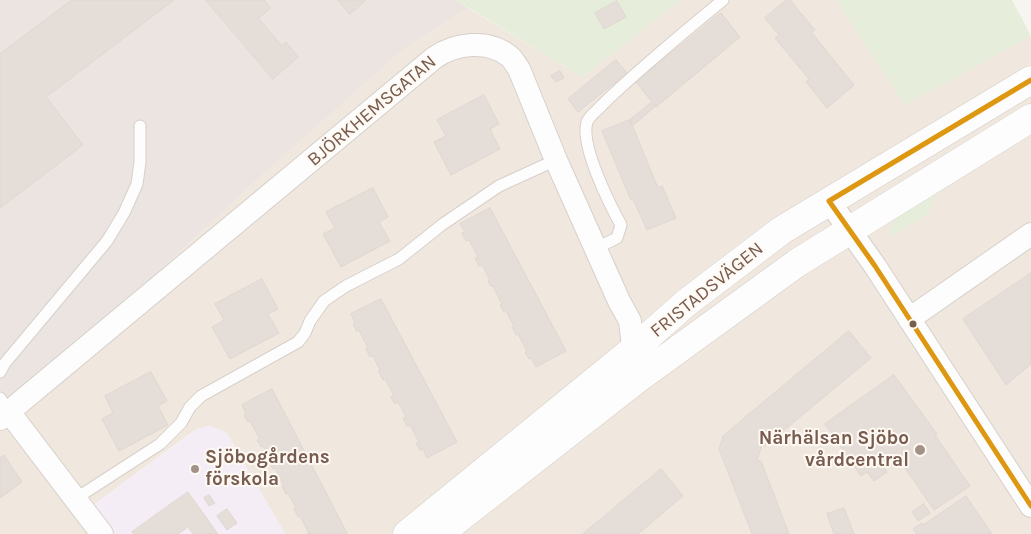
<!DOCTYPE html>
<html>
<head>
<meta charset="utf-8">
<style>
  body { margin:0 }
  canvas { display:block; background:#f8f4f0 }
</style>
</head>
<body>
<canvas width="1031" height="534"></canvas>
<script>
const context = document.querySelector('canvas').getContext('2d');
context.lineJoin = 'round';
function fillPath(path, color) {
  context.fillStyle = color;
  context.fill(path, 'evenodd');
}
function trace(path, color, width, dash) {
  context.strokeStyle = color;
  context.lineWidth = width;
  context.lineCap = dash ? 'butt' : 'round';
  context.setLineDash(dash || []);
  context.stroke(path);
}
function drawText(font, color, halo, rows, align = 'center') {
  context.font = font + ' Karla,sans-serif';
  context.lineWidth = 4;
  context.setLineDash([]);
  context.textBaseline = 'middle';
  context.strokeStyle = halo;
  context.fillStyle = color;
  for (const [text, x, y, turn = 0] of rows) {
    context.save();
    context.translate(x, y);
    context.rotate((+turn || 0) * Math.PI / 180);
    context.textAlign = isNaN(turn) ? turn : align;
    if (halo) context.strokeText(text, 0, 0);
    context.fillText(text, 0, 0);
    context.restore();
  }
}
const residential = new Path2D(`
  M681,0H836L905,104L1031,36V534H285L226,432L209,426L196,429L92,506L114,534H0V407L139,290L262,175L405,48L468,8L582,77Z`);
const industrial = new Path2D(`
  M0,0H456L468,8L405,48L262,175L139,290L0,407Z`);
const education = new Path2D(`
  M209,426L226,432L285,534H114L92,506L197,429Z`);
const green = new Path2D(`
  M456,0H681L582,77Z
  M836,0H1012L1031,36L905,105Z
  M941,187L928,214L891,237L889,232L896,218L904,210Z`);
const building = new Path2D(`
  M72,0H174L46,97L83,145L0,208V54Z
  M206,0H264L271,8L258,18L282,46L286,42L298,57L273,79Z
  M338,0H366L350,14Z
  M786,0H790L815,30L812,33L854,85L827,108L806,82L809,79L775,38L779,35L765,18Z
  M617,1L626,17L604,29L595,13Z
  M721,13L740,37L656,107L636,82Z
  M616,60L627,73L578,112L568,99Z
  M560,71L564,78L556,82L551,76Z
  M484,95L499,124L490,129L500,149L451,175L434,142L446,136L437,120Z
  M652,102L656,106L632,126L630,120Z
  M630,120L658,188L662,186L676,218L647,230L633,199L631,200L602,131Z
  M373,188L388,217L379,222L390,241L341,267L323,234L335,228L326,212Z
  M490,208L566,351L536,367L531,358L529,359L525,352L527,351L518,334L516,335L512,327L514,326L506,311L504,312L500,305L502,304L493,286L491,287L488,281L490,280L482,265L479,266L475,258L478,257L469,240L466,241L462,233L465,232L460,224Z
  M1031,273V364L1006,385L963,319Z
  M262,279L278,309L268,314L279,333L230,359L212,327L224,320L215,304Z
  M381,299L457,442L427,458L423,449L420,450L416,444L419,442L410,425L407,426L403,418L406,417L398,402L395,404L391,397L394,395L385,379L383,380L378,371L380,370L373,356L370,357L366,349L368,348L359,330L357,332L353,324L355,323L351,314Z
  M849,331L871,358L765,446L762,445L757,460L761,461L789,534H752L719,449L723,436Z
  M151,372L167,401L158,406L168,425L119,451L102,419L113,413L105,396Z
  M894,375L937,434L935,435L970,486L934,510L894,452L881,463L887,472L874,481L867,472L861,476L825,424Z
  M272,389L347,533L345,534H307L309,533L300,516L298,517L294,509L296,508L288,493L286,494L282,486H284L275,468L273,469L269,462L271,461L263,446L261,447L257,440L259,438L250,421L248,422L244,415L246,414L242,405Z
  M4,455L22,482L0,498V458Z
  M661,469L683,496L638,534H583Z
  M188,492L218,534H193L188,527L178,534H134L132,532Z
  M209,495L215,503L209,506L204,498Z
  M966,496L992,534H917L913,529L922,523L923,525Z
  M924,504L930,513L918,521L912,512Z
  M844,508L854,534H834L827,514Z
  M227,509L237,523L227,530L217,516Z`);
const service = new Path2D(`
  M596,248L617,238L621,225C609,203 580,145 587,122C589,116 598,110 602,105C640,68 682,34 723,0
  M0,372L5,363L107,241L124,213L137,184L140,162V126
  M0,398L9,412
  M75,499L160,444L181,423L190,407L201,396L298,342L305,333L310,321L324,301L346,286L399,259L443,224L499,186L556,160`);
const minor = new Path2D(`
  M829,201L875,266L1031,506
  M909,319L1031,234
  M9,412L102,534
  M0,419L434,58C455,43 488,39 509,56C513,59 516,65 519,69L556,160L619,301L630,321L635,364`);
const tertiary = new Path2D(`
  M407,534L634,349L686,303L782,230L1031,80
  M439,534L636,380L797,263L1031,118`);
const bus1 = new Path2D(`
  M1031,80L829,201L875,266L1031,506`);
const markers = [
  [913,324,4.5,"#775c4f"],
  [920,450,6,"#a49187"],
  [195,469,5,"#a49187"]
];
const streetNames = [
  ["BJÖRKHEMSGATAN",372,111,-40],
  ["FRISTADSVÄGEN",707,290,-39]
];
const poiNames = [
  ["Närhälsan Sjöbo",909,439],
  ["vårdcentral",909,461],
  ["Sjöbogårdens",205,458,"left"],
  ["förskola",205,480,"left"]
];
fillPath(residential, '#f0e7de');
fillPath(industrial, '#ebe4e0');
fillPath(education, '#f5edf5');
fillPath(green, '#e6eedb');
fillPath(building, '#e5ddd7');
trace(building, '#e1d7d2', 1);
trace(service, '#d6d0ca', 13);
trace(minor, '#d6d0ca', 24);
trace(tertiary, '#d6d0ca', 29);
trace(service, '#fefdfd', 11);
trace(minor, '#fefdfd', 22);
trace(tertiary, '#fefdfd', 28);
trace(bus1, '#dd9710', 5);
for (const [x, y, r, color] of markers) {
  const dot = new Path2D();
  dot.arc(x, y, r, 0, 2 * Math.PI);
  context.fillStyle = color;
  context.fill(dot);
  trace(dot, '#fef9f3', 2);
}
drawText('19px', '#775c4f', '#fef9f3', streetNames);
drawText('bold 19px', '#775c4f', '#fef9f3', poiNames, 'right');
</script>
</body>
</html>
